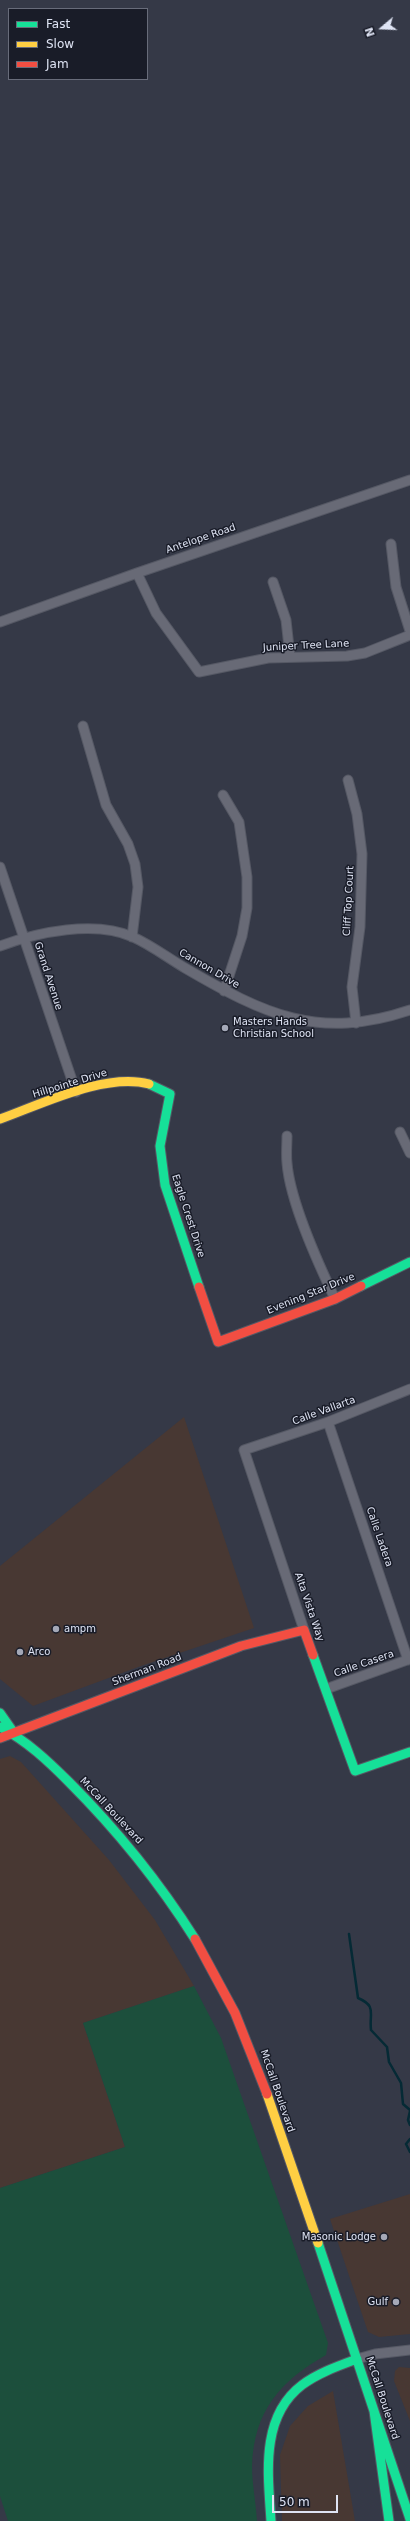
<!DOCTYPE html>
<html>
<head>
<meta charset="utf-8">
<style>
  body { margin:0 }
  #map { position:relative; width:410px; height:2521px; overflow:hidden; background:#353947; font-family:"DejaVu Sans",sans-serif }
  canvas { display:block }
  .legend { position:absolute; left:8px; top:8px; width:140px; height:72px; box-sizing:border-box; background:#191c28; border:1px solid #686c7a; margin:0; padding:5px 7px; list-style:none; font-size:12px; color:#dfe4f4 }
  .legend li { display:flex; align-items:center; gap:8px; height:20px }
  .legend b { width:20px; border:1px solid #686c7a }
  .north { position:absolute; left:362px; top:8px; width:40px; height:40px; -webkit-text-stroke:3px #191c28; paint-order:stroke; rotate:251deg; font-size:11px; font-weight:700; line-height:16px; text-align:center; color:#dfe4f4 }
  .north::after { content:''; display:block; margin:auto; width:14px; height:18px; background:#dfe4f4; clip-path:polygon(50% 0,100% 100%,50% 72%,0 100%) }
  .scale { position:absolute; left:272px; top:2495px; width:66px; height:18px; box-sizing:border-box; border:2px solid #dfe4f4; border-top:0; padding-left:5px; font-size:12px; line-height:14px; white-space:nowrap; color:#dfe4f4; -webkit-text-stroke:3px #191c28; paint-order:stroke }
</style>
</head>
<body>
<div id="map">
<canvas width="410" height="2521"></canvas>
<ul class="legend">
<li><b style="height:5px;background:#16e098"></b>Fast</li>
<li><b style="height:5px;background:#ffcf43"></b>Slow</li>
<li><b style="height:5px;background:#f24e42"></b>Jam</li>
</ul>
<div class="north">N</div>
<div class="scale">50 m</div>
</div>
<script>
const context = document.querySelector('canvas').getContext('2d');
context.lineJoin = 'round';
function fillPath(path, color) {
  context.fillStyle = color;
  context.fill(path, 'evenodd');
}
function trace(path, color, width, dash) {
  context.strokeStyle = color;
  context.lineWidth = width;
  context.lineCap = dash ? 'butt' : 'round';
  context.setLineDash(dash || []);
  context.stroke(path);
}
function drawText(font, color, halo, rows, align = 'center') {
  context.font = font + ' "DejaVu Sans",sans-serif';
  context.lineWidth = 3;
  context.setLineDash([]);
  context.textBaseline = 'middle';
  context.strokeStyle = halo;
  context.fillStyle = color;
  for (const [text, x, y, turn = 0] of rows) {
    context.save();
    context.translate(x, y);
    context.rotate((+turn || 0) * Math.PI / 180);
    context.textAlign = isNaN(turn) ? turn : align;
    if (halo) context.strokeText(text, 0, 0);
    context.fillText(text, 0, 0);
    context.restore();
  }
}
const commercial = new Path2D(`
  M184,1417L254,1628L141,1666L33,1706L0,1679V1566Z
  M10,1756L21,1762L109,1860L155,1920L194,1986L83,2023L125,2147L0,2188V1759Z
  M410,2194V2334L379,2337L368,2332L330,2219Z
  M399,2367L410,2368V2421L394,2381L395,2371Z
  M333,2391L355,2521H282L280,2455L290,2426L308,2406Z`);
const green = new Path2D(`
  M194,1986L221,2038L328,2343L326,2355C280,2381 254,2411 252,2466C252,2484 256,2503 257,2521H8L0,2496V2188L125,2147L83,2023Z`);
const stream = new Path2D(`
  M349,1934L358,1998C377,2006 369,2013 371,2030L387,2047L389,2062L401,2083L403,2104L410,2110
  M410,2111L408,2120L410,2125
  M410,2139L406,2144L410,2152`);
const street = new Path2D(`
  M391,544L396,587L410,631
  M137,573L156,613L199,672L268,658L347,656L365,653L410,635
  M273,582L286,620L290,656
  M0,622L137,573L410,480
  M83,726L106,805L128,844L135,864L138,887L132,937
  M348,780L357,814L362,854L360,927L352,987L356,1023
  M223,795L239,822L247,877V908L242,936L224,991
  M0,867L76,1092
  M0,946C38,932 95,920 133,937C151,945 168,958 185,968C264,1014 318,1041 410,1010
  M400,1132L410,1153
  M287,1136C287,1145 286,1154 287,1163C290,1202 318,1263 335,1299
  M328,1422L408,1660
  M304,1630L244,1450L328,1422L410,1389
  M326,1689L410,1659
  M357,2359L375,2354L410,2350`);
const fast = new Path2D(`
  M149,1084L170,1094L160,1146L165,1185L199,1287
  M361,1286L410,1262
  M313,1655L355,1771L410,1752
  M0,1713L14,1733
  M0,1727C27,1741 48,1761 69,1782C117,1830 159,1882 195,1939
  M318,2243L410,2519
  M374,2411L389,2521
  M271,2521C268,2474 260,2417 302,2385C318,2373 338,2366 357,2359`);
const slow = new Path2D(`
  M0,1119C42,1104 106,1072 149,1084
  M267,2094L318,2243`);
const jam = new Path2D(`
  M199,1287L218,1342L335,1299L361,1286
  M0,1738L241,1646L304,1630L313,1655
  M195,1939L235,2013L267,2094`);
const markers = [
  [225,1028,4,"#a4a8b7"],
  [56,1629,4,"#a4a8b7"],
  [20,1652,4,"#a4a8b7"],
  [384,2237,4,"#a4a8b7"],
  [396,2302,4,"#a4a8b7"]
];
const streetNames = [
  ["Antelope Road",201,539,-19],
  ["Juniper Tree Lane",306,646,-3],
  ["Cliff Top Court",349,901,-87],
  ["Cannon Drive",209,969,30],
  ["Grand Avenue",48,976,72],
  ["Hillpointe Drive",70,1084,-17],
  ["Eagle Crest Drive",188,1216,72],
  ["Evening Star Drive",311,1294,-22],
  ["Calle Vallarta",324,1411,-20],
  ["Calle Ladera",379,1537,71],
  ["Alta Vista Way",309,1607,71],
  ["Calle Casera",364,1664,-19],
  ["Sherman Road",147,1670,-21],
  ["McCall Boulevard",111,1811,47],
  ["McCall Boulevard",277,2091,71],
  ["McCall Boulevard",382,2398,72]
];
const poiNames = [
  ["Masters Hands",233,1022],
  ["Christian School",233,1034],
  ["ampm",64,1629],
  ["Arco",28,1652],
  ["Masonic Lodge",376,2237,"right"],
  ["Gulf",388,2302,"right"]
];
fillPath(commercial, '#483833');
fillPath(green, '#1c4f3c');
trace(stream, '#052a35', 2.5);
trace(street, '#555864', 11);
trace(fast, '#555864', 11);
trace(slow, '#555864', 11);
trace(jam, '#555864', 11);
trace(street, '#686a76', 9);
trace(fast, '#16e098', 9);
trace(slow, '#ffcf43', 9);
trace(jam, '#f24e42', 9);
for (const [x, y, r, color] of markers) {
  const dot = new Path2D();
  dot.arc(x, y, r, 0, 2 * Math.PI);
  context.fillStyle = color;
  context.fill(dot);
  trace(dot, '#191c28', 1.5);
}
drawText('10px', '#dfe4f4', '#191c28', streetNames);
drawText('10px', '#dfe4f4', '#191c28', poiNames, 'left');
</script>
</body>
</html>
